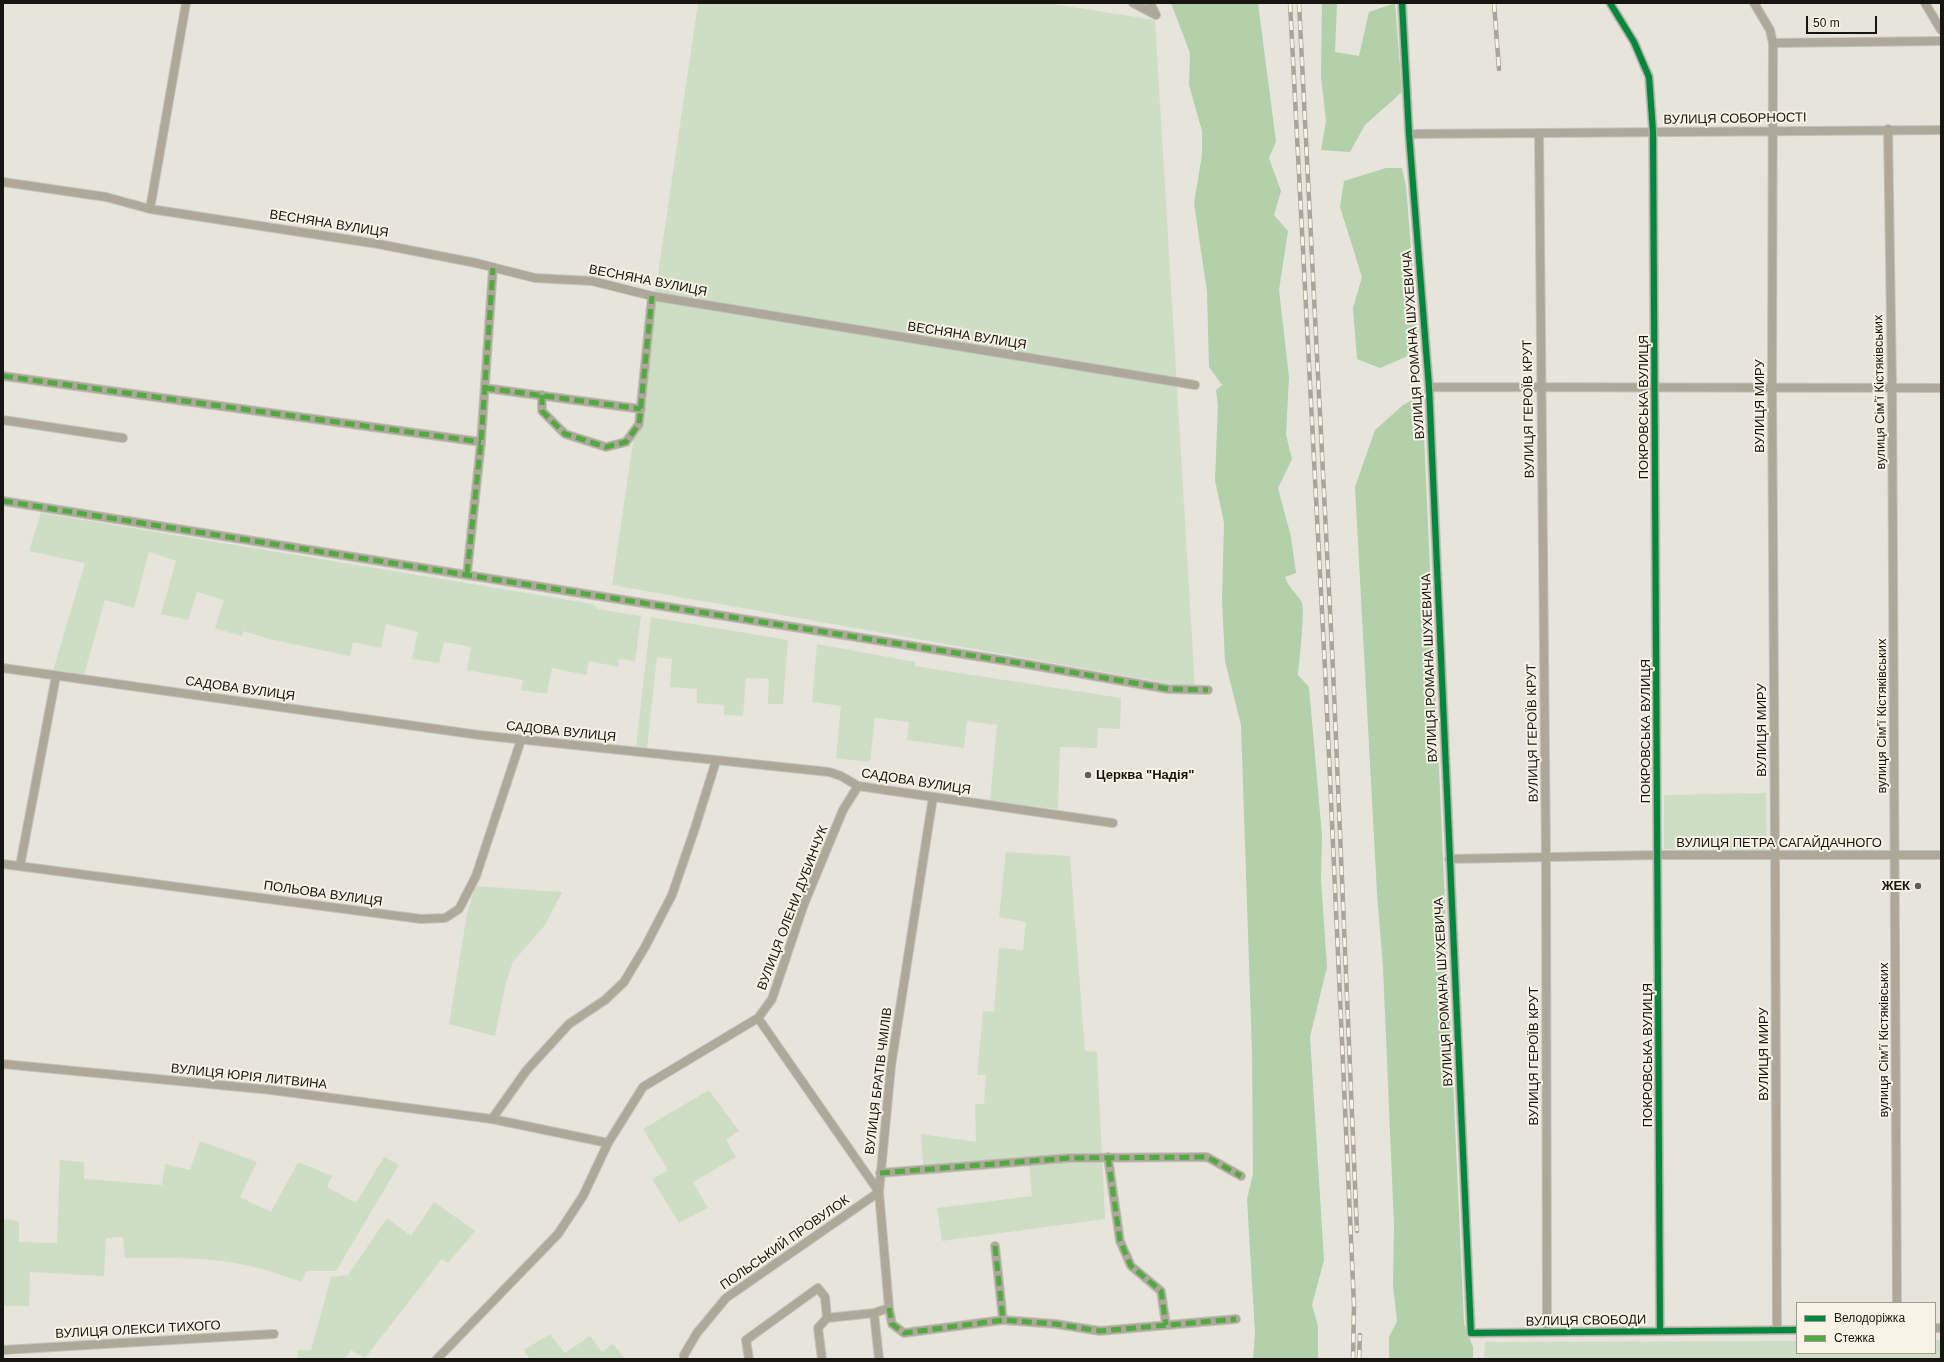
<!DOCTYPE html>
<html>
<head>
<meta charset="utf-8">
<style>
  body { margin:0 }
  #map { position:relative; width:1944px; height:1362px; overflow:hidden; background:#e7e4dc; font-family:Arial,sans-serif }
  canvas { display:block }
  .frame { position:absolute; inset:0; border:4px solid #171510; pointer-events:none }
  .legend { position:absolute; left:1796px; top:1302px; width:140px; height:52px; box-sizing:border-box; background:#f9f3e5; border:1px solid #9f9a90; margin:0; padding:5px 7px; list-style:none; font-size:12px; color:#171510 }
  .legend li { display:flex; align-items:center; gap:8px; height:20px }
  .legend b { width:20px; border:1px solid #9f9a90 }
  .scale { position:absolute; left:1806px; top:16px; width:71px; height:18px; box-sizing:border-box; border:2px solid #171510; border-top:0; padding-left:5px; font-size:12px; line-height:14px; white-space:nowrap; color:#171510; -webkit-text-stroke:3px #f9f3e5; paint-order:stroke }
</style>
</head>
<body>
<div id="map">
<canvas width="1944" height="1362"></canvas>
<div class="frame"></div>
<ul class="legend">
<li><b style="height:5px;background:#00873e"></b>Велодоріжка</li>
<li><b style="height:5px;background:#52a942"></b>Стежка</li>
</ul>
<div class="scale">50 m</div>
</div>
<script>
const context = document.querySelector('canvas').getContext('2d');
context.lineJoin = 'round';
function fillPath(path, color) {
  context.fillStyle = color;
  context.fill(path, 'evenodd');
}
function trace(path, color, width, dash) {
  context.strokeStyle = color;
  context.lineWidth = width;
  context.lineCap = dash ? 'butt' : 'round';
  context.setLineDash(dash || []);
  context.stroke(path);
}
function drawText(font, color, halo, rows, align = 'center') {
  context.font = font + ' Arial,sans-serif';
  context.lineWidth = 4;
  context.setLineDash([]);
  context.textBaseline = 'middle';
  context.strokeStyle = halo;
  context.fillStyle = color;
  for (const [text, x, y, turn = 0] of rows) {
    context.save();
    context.translate(x, y);
    context.rotate((+turn || 0) * Math.PI / 180);
    context.textAlign = isNaN(turn) ? turn : align;
    if (halo) context.strokeText(text, 0, 0);
    context.fillText(text, 0, 0);
    context.restore();
  }
}
const green = new Path2D(`
  M698,3H1047L1155,20L1195,688L612,585Z
  M41,513L593,604L598,609L641,616L635,661L619,659V667L589,661L586,675L552,668L547,694L521,690L523,680L467,670L471,647L444,642L439,663L412,659L418,632L386,624L381,648L353,642L350,656L269,639L243,631L241,636L215,628L224,600L197,592L188,620L161,614L176,561L149,552L134,608L105,600L84,675L53,671L85,563L29,551Z
  M651,617L788,640L783,704H768L769,679L746,678L743,716L724,715V705L697,703V689L670,687L672,659L657,657L647,748L636,746Z
  M817,644L915,662L914,666L1121,698L1120,729L1098,728L1097,748L1060,747L1058,809L990,801L997,725L967,721L964,748L907,740L909,722L875,718L870,762L836,758L841,706L812,702Z
  M1766,793L1767,850L1664,849V795Z
  M1006,852L1070,856L1085,1051L1097,1052L1105,1219L942,1241L937,1208L1032,1196L1029,1165L924,1175L921,1134L976,1142L975,1104H984L986,1075H977L983,1011L994,1012L999,948L1023,950L1026,922L999,917Z
  M475,886L562,892L545,925L513,962L505,986L495,1036L449,1024L467,914Z
  M709,1090L739,1131L726,1140L736,1157L693,1182L708,1208L679,1223L652,1179L668,1170L643,1129Z
  M200,1141L257,1162L240,1197L271,1212L298,1162L332,1176L327,1187L356,1203L384,1157L399,1165L336,1271H306L302,1282C287,1277 272,1271 258,1268C215,1256 169,1258 125,1258L123,1237L106,1238L104,1276L30,1272L29,1306H3V1219L19,1221V1242L57,1243L60,1160L84,1162V1179L162,1185L165,1164L190,1170Z
  M434,1202L475,1231L448,1263L442,1259L365,1358L351,1350L345,1359H298L297,1350H311L331,1277L348,1275L387,1218L411,1236Z
  M550,1334L565,1353L590,1336L602,1352L613,1344L625,1359H530L524,1350Z
  M1935,1340H1941V1359H1484L1485,1342L1797,1341V1353H1935Z`);
const forest = new Path2D(`
  M1171,3H1258L1276,142L1269,158L1281,191L1274,215L1288,231L1279,290L1289,377L1286,435L1292,459L1278,488L1291,537L1296,573L1285,577C1289,589 1297,593 1302,603C1305,613 1299,663 1298,675L1309,687L1322,836L1321,880L1327,967L1310,1037L1324,1260L1312,1305L1318,1326V1359H1253L1255,1333L1247,1199L1253,1174L1252,1053L1241,725L1225,661L1222,600L1224,523L1215,480L1218,405L1216,390L1222,385L1209,367L1207,292L1194,203L1202,155V131L1189,85L1190,53Z
  M1322,3H1337L1335,52L1359,56L1369,12L1395,3L1402,92L1365,125L1350,152L1321,150L1326,121L1321,77Z
  M1386,168H1402L1406,186L1418,335L1410,355L1380,368L1357,359L1353,308L1362,277L1340,207L1344,181Z
  M1419,396L1423,414L1464,1324L1473,1347V1359H1389V1337L1397,1321L1393,1285L1394,1225L1383,967L1377,893L1355,487L1375,430L1403,405Z`);
const minor = new Path2D(`
  M1133,3L1156,15
  M1150,3L1156,15
  M1402,3L1409,134L1429,387L1471,1333L1797,1330
  M1610,3L1634,42L1649,77L1653,132L1660,1331
  M1754,3L1770,30L1773,43L1772,387L1775,846L1777,1330
  M1925,3L1941,30
  M1773,43L1941,41
  M1888,129L1892,387L1897,1303
  M1539,133L1546,858L1547,1332
  M1409,134L1941,130
  M3,182L106,197L150,209L378,244L476,263L535,278L592,281L652,296L1195,385
  M150,209L186,3
  M3,376L481,442
  M1429,387L1941,388
  M485,388L641,409
  M542,395V411L565,434L606,447L626,442L639,424L652,296
  M3,420L123,438
  M3,501L1019,663L1168,689L1208,690
  M467,574L481,442L493,268
  M3,668L479,735L829,772L841,776L858,786L1113,823
  M1449,859L1657,855H1941
  M3,864L421,919L445,918L459,909L476,876L521,740
  M20,866L56,676
  M3,1064L271,1090L492,1119L608,1143
  M492,1119L526,1071L569,1024L605,1000L624,982L645,947L672,895L695,828L716,761
  M1108,1157L1120,1241L1131,1266L1161,1291L1166,1325
  M880,1173L1069,1158L1207,1157L1241,1176
  M995,1246L1003,1320
  M889,1308L892,1324L904,1333L1003,1320L1056,1324L1100,1331L1236,1319
  M1935,1328H1941
  M3,1350L274,1334
  M437,1359L558,1234L583,1196L608,1143L643,1087L758,1018L772,999L804,904L843,810L858,786
  M684,1359V1355L697,1333L726,1298L879,1192L758,1018
  M749,1359L746,1340L818,1288L825,1297L827,1318
  M822,1359L818,1328L827,1318L874,1313
  M879,1359L874,1313L889,1308L879,1192L891,1066L933,797`);
const rail = new Path2D(`
  M1290,3L1325,669L1354,1305L1353,1359
  M1299,3L1333,669L1357,1231
  M1494,3L1499,69
  M1359,1359L1360,1335`);
const quiet = new Path2D(`
  M3,376L481,442
  M485,388L641,409
  M542,395V411L565,434L606,447L626,442L639,424L652,296
  M3,501L1019,663L1168,689L1208,690
  M467,574L481,442L493,268
  M1108,1157L1120,1241L1131,1266L1161,1291L1166,1325
  M880,1173L1069,1158L1207,1157L1241,1176
  M995,1246L1003,1320
  M889,1308L892,1324L904,1333L1003,1320L1056,1324L1100,1331L1236,1319`);
const cycleway = new Path2D(`
  M1402,3L1409,134L1429,387L1471,1333L1797,1330
  M1610,3L1634,42L1649,77L1653,132L1660,1331`);
const markers = [
  [1088,775,4,"#605d57"],
  [1918,886,4,"#605d57"]
];
const streetNames = [
  ["ВУЛИЦЯ СОБОРНОСТІ",1735,119,-1],
  ["ВЕСНЯНА ВУЛИЦЯ",329,224,9],
  ["ВЕСНЯНА ВУЛИЦЯ",648,281,11],
  ["ВЕСНЯНА ВУЛИЦЯ",967,336,9],
  ["ВУЛИЦЯ РОМАНА ШУХЕВИЧА",1414,345,-94],
  ["вулиця Сімʼї Кістяківських",1880,392,-91],
  ["ВУЛИЦЯ МИРУ",1760,406,-90],
  ["ПОКРОВСЬКА ВУЛИЦЯ",1644,407,-90],
  ["ВУЛИЦЯ ГЕРОЇВ КРУТ",1529,409,-91],
  ["ВУЛИЦЯ РОМАНА ШУХЕВИЧА",1430,668,-92],
  ["САДОВА ВУЛИЦЯ",240,689,8],
  ["вулиця Сімʼї Кістяківських",1882,716,-90],
  ["ВУЛИЦЯ МИРУ",1762,730,-90],
  ["ПОКРОВСЬКА ВУЛИЦЯ",1646,731,-90],
  ["САДОВА ВУЛИЦЯ",561,732,6],
  ["ВУЛИЦЯ ГЕРОЇВ КРУТ",1533,733,-91],
  ["САДОВА ВУЛИЦЯ",916,782,9],
  ["ВУЛИЦЯ ПЕТРА САГАЙДАЧНОГО",1779,843],
  ["ПОЛЬОВА ВУЛИЦЯ",323,894,8],
  ["ВУЛИЦЯ ОЛЕНИ ДУБИНЧУК",793,908,-69],
  ["ВУЛИЦЯ РОМАНА ШУХЕВИЧА",1444,992,-93],
  ["вулиця Сімʼї Кістяківських",1884,1040,-90],
  ["ВУЛИЦЯ МИРУ",1764,1054,-90],
  ["ПОКРОВСЬКА ВУЛИЦЯ",1648,1055,-90],
  ["ВУЛИЦЯ ГЕРОЇВ КРУТ",1534,1056,-90],
  ["ВУЛИЦЯ ЮРІЯ ЛИТВИНА",249,1077,6],
  ["ВУЛИЦЯ БРАТІВ ЧМІЛІВ",879,1081,-83],
  ["ПОЛЬСЬКИЙ ПРОВУЛОК",785,1243,-35],
  ["ВУЛИЦЯ СВОБОДИ",1586,1321,-1],
  ["ВУЛИЦЯ ОЛЕКСИ ТИХОГО",138,1330,-3]
];
const poiNames = [
  ["Церква \"Надія\"",1096,775],
  ["ЖЕК",1910,886,"right"]
];
fillPath(green, '#cddec5');
fillPath(forest, '#b2d0aa');
trace(minor, '#c5c2bc', 10);
trace(minor, '#ada899', 8);
trace(rail, '#a9a59b', 4.5);
trace(rail, '#f9f3e5', 3, [9]);
trace(quiet, '#52a942', 5, [10, 5]);
trace(cycleway, '#00873e', 6);
for (const [x, y, r, color] of markers) {
  const dot = new Path2D();
  dot.arc(x, y, r, 0, 2 * Math.PI);
  context.fillStyle = color;
  context.fill(dot);
  trace(dot, '#f9f3e5', 1.5);
}
drawText('13px', '#171510', '#f9f3e5', streetNames);
drawText('bold 13px', '#171510', '#f9f3e5', poiNames, 'left');
</script>
</body>
</html>
